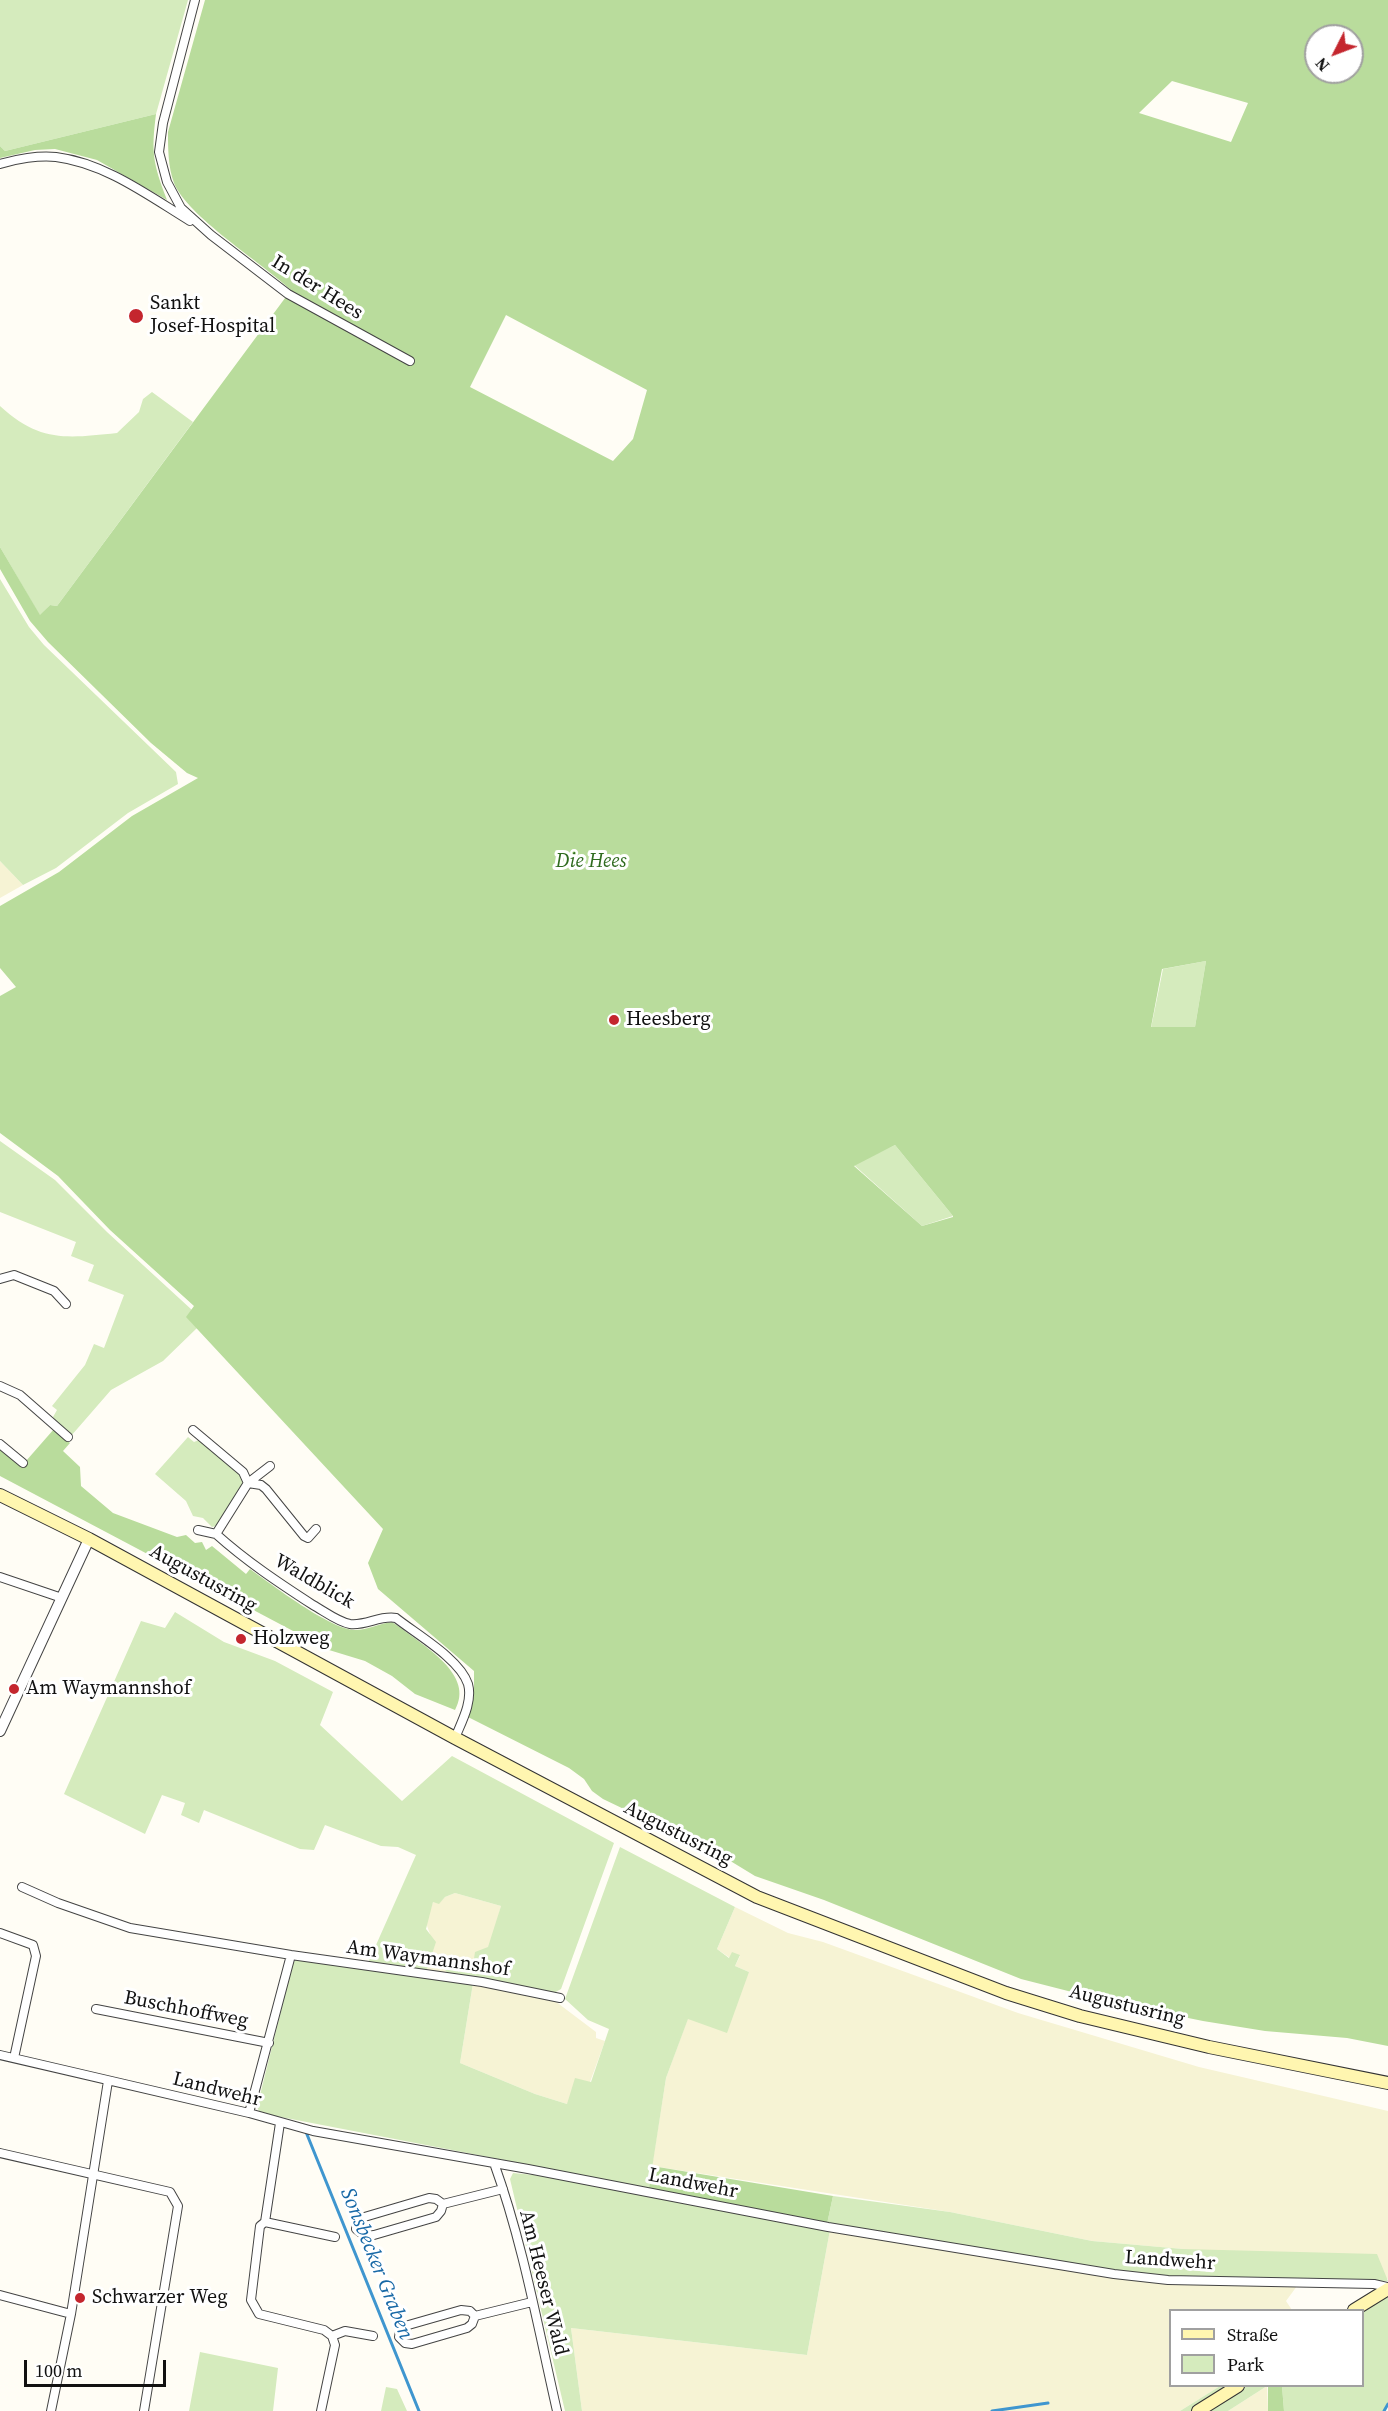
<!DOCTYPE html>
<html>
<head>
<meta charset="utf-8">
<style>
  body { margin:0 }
  #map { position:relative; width:1388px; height:2411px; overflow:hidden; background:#fffdf5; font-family:"Source Serif 4",serif }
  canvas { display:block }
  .legend { position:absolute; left:1169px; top:2309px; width:195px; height:78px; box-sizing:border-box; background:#fff; border:2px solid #a0a0a0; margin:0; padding:8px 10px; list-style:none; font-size:18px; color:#111 }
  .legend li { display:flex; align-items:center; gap:12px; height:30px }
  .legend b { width:30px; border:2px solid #a0a0a0 }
  .north { position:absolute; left:1304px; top:24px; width:60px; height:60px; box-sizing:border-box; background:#fff; border:2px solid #a0a0a0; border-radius:50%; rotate:228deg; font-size:16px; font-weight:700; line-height:24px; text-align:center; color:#111 }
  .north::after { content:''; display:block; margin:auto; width:21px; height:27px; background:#c4262e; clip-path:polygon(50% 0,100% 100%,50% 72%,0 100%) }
  .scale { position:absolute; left:24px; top:2360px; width:142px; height:27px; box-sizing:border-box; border:3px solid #111; border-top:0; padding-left:8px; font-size:18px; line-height:21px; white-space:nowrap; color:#111; -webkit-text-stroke:4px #fff; paint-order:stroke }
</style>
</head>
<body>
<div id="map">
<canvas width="1388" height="2411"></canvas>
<ul class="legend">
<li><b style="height:8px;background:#fff6b0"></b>Straße</li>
<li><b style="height:16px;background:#d5ebbd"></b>Park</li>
</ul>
<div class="north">N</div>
<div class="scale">100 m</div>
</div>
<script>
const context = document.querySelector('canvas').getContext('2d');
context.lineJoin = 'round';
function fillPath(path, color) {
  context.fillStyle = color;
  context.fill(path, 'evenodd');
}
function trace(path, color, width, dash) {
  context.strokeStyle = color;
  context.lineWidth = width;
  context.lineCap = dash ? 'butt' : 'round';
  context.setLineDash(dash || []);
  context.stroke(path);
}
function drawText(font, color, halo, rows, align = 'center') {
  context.font = font + ' "Source Serif 4",serif';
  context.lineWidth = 6;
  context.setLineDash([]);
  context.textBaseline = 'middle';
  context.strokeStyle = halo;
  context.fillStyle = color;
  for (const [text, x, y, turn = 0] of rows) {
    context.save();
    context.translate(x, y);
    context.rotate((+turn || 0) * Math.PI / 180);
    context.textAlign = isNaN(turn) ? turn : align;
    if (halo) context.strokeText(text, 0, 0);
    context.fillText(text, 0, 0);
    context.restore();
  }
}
const farmland = new Path2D(`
  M0,861L23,885L0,898Z
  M455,1893L501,1906L491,1943L486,1950L481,1952L473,1965L467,1968L453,1966L445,1970L449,1975L426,1972L430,1934L426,1923L433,1902L439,1903L445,1897Z
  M735,1907L788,1933L823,1942L1018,2013L1199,2067L1388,2111V2279L1183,2249L1092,2241L950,2212L652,2166L666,2078L688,2018L749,1972L735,1966L740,1956L730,1958L717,1949Z
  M473,1983L534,1995L555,2001L596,2032V2038L605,2041L590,2082L567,2104L535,2094L460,2063Z
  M830,2230L1297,2286L1286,2301L1292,2310H1170V2386H1220L1180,2411H582L571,2328L807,2355Z
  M1267,2386L1268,2411H1228Z`);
const green = new Path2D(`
  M0,0H188L156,114L5,151L0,146Z
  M152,392L193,422L57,606L50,605L40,616L0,547V406C40,443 68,438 117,433L139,412L143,399Z
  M0,579L29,627L44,645L176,772L178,784L128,813L56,868L23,885L0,861Z
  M1206,961L1195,1027L1151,1028L1163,969Z
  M0,1141L55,1180L107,1232L192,1310L187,1317L197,1328L163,1361L111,1390L71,1436L55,1423L53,1417L57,1410L52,1406L85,1365L94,1344L104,1348L124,1295L88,1281L94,1265L71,1256L76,1242L0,1212Z
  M895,1145L953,1216L922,1226L854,1165Z
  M188,1437L194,1442L199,1440L239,1474L243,1482V1487L216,1526L212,1527L203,1518L193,1516L186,1501L155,1474Z
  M175,1612L224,1642L275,1661L333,1692L320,1725L402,1801L452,1756L614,1843L561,1989L554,1993L449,1975L445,1970C455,1966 463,1970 473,1965L475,1952L488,1947L501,1906L455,1893L445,1897L439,1904L433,1902L426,1929L436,1942L426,1972L368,1963L416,1855L398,1847L381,1846L325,1825L314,1850L300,1849L204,1810L199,1823L181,1815L185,1803L162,1795L145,1834L64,1794L141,1621L165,1628Z
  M620,1847L735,1907L717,1949L729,1958L732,1952L740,1955L735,1966L749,1972L727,2033L688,2019L666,2078L649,2188L260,2113L257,2107L293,1963L296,1959L473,1983L460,2063L535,2094L567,2104L575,2078L591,2082L609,2029L588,2020L565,1999Z
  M513,2173L555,2177L830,2230L807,2355L571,2328L582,2411H565L510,2179Z
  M833,2196L950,2212L1092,2241L1183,2249L1377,2254L1388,2281L1164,2277L1111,2272L827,2224Z
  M1388,2293V2405L1385,2411H1284L1282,2386H1362V2310Z
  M200,2352L278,2368L273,2411H189Z
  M1220,2386H1231L1192,2411H1180Z
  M1246,2386H1267L1228,2411H1207Z
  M386,2387L397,2389L407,2411H381Z`);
const forest = new Path2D(`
  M205,0H1388V2046L1347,2038L1265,2031L1203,2021L1115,2003L1021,1979L824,1900L755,1876L714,1851L644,1813L628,1811L603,1799L592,1791L584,1779L569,1768L468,1717L474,1695V1671L378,1589L368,1563L383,1529L186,1317L194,1306L110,1230L58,1176L0,1133V996L16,987L0,968V906L59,872L132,816L198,778L187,773L151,743L48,642L30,621L0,569V547L40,615L50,605L57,606L291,290C262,263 187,216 174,183C168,167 168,148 168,132ZM1316,36H1352V72H1316ZM1172,81L1248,103L1231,142L1139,113ZM506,315L647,390L633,439L613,461L470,387ZM1206,961L1195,1027H1151L1162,969ZM895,1145L953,1216V1217L922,1226L854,1166Z
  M156,114C151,153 153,163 167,200L97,160L55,149L35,150L0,158V146L5,151Z
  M54,1429L70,1443L63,1451L80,1467L81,1486L113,1513L177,1537L186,1535L195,1543L202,1542L206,1550L212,1546L246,1574L250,1569C271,1584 331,1630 355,1630C368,1630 380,1623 392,1622L401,1628C425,1647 475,1675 455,1710L415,1694L392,1676L365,1661L329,1650L0,1476V1448L26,1461Z
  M652,2166L833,2196L827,2224L649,2188Z
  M1268,2386H1282L1284,2411H1268Z`);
const stream = new Path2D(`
  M306,2132L419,2411
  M992,2411L1048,2403
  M1384,2411L1388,2404`);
const minor = new Path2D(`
  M195,0L163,123L159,152L167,182L181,208L211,235L288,294L410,361
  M0,164C16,159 39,155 56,157C105,163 149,196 190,221
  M0,1279L14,1275L54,1291L66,1304
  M0,1386L20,1395L68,1437
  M193,1430L243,1472L248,1483L270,1466
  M0,1444L23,1463
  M316,1529L308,1538L304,1536L266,1489L261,1485L248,1483L216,1534C246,1561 279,1583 313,1605C324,1611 338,1622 350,1624C366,1626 380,1615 396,1618C416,1634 460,1659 468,1684C473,1702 461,1723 455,1738
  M198,1530L216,1534
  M0,1577L62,1598
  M22,1887L58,1903L130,1928L291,1955L482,1982L560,1998
  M0,1933L33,1945L36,1956L14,2058
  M96,2009L269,2043
  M0,2055L249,2113L313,2131L528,2169L828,2227L1114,2274L1168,2280L1374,2284L1388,2287
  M249,2113L291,1955
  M280,2123L265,2222L260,2226L251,2300L259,2314L324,2330L332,2336L335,2345L321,2411
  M0,2153L170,2192L178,2206L144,2411
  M494,2163C523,2243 538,2328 557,2411
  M443,2204L441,2211L436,2217L374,2235L365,2236L356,2229L357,2223L361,2218L429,2198L436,2199L443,2204L503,2189
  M265,2222L335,2237
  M0,2295L71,2314
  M475,2316L472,2324L467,2328L412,2344L405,2343L399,2337L400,2331L405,2326L461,2310L470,2311L475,2316L532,2302
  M332,2336L345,2331L373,2336
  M51,2411L71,2314L108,2081`);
const tertiary = new Path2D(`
  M0,1731L89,1539`);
const secondary = new Path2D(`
  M0,1495L89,1539L455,1738L757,1897L1006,1993L1080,2016L1209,2047L1388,2083
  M1354,2310L1388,2289
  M1198,2411L1238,2386`);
const markers = [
  [136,316,8,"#c4262e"],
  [614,1020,6,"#c4262e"],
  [241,1639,6,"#c4262e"],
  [14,1689,6,"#c4262e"],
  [80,2298,6,"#c4262e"]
];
const streetNames = [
  ["In der Hees",317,288,32],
  ["Augustusring",203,1579,29],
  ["Waldblick",314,1582,30],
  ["Augustusring",678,1834,27],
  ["Am Waymannshof",428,1959,8],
  ["Augustusring",1127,2006,14],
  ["Buschhoffweg",186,2010,11],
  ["Landwehr",217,2090,14],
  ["Landwehr",693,2184,11],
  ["Landwehr",1170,2261,4],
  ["Am Heeser Wald",543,2283,76]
];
const poiNames = [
  ["Sankt",150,304],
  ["Josef-Hospital",150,327],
  ["Heesberg",626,1020],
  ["Holzweg",253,1639],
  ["Am Waymannshof",26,1689],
  ["Schwarzer Weg",92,2298]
];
const parkNames = [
  ["Die Hees",591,862]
];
const waterNames = [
  ["Sonsbecker Graben",376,2264,68]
];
fillPath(farmland, '#f6f3d4');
fillPath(green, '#d5ebbd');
fillPath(forest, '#b9dc9c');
trace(stream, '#3f96cf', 3);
trace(minor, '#444', 10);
trace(tertiary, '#444', 12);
trace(secondary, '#333', 14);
trace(minor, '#fff', 8);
trace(tertiary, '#fff', 10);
trace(secondary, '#fff6b0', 12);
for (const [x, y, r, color] of markers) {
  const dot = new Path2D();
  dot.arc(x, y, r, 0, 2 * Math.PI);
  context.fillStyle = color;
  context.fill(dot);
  trace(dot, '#fff', 2);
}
drawText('20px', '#111', '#fff', streetNames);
drawText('20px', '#111', '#fff', poiNames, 'left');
drawText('italic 20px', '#2f6b1f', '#fff', parkNames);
drawText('italic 21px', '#1768a6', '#fff', waterNames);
</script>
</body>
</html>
